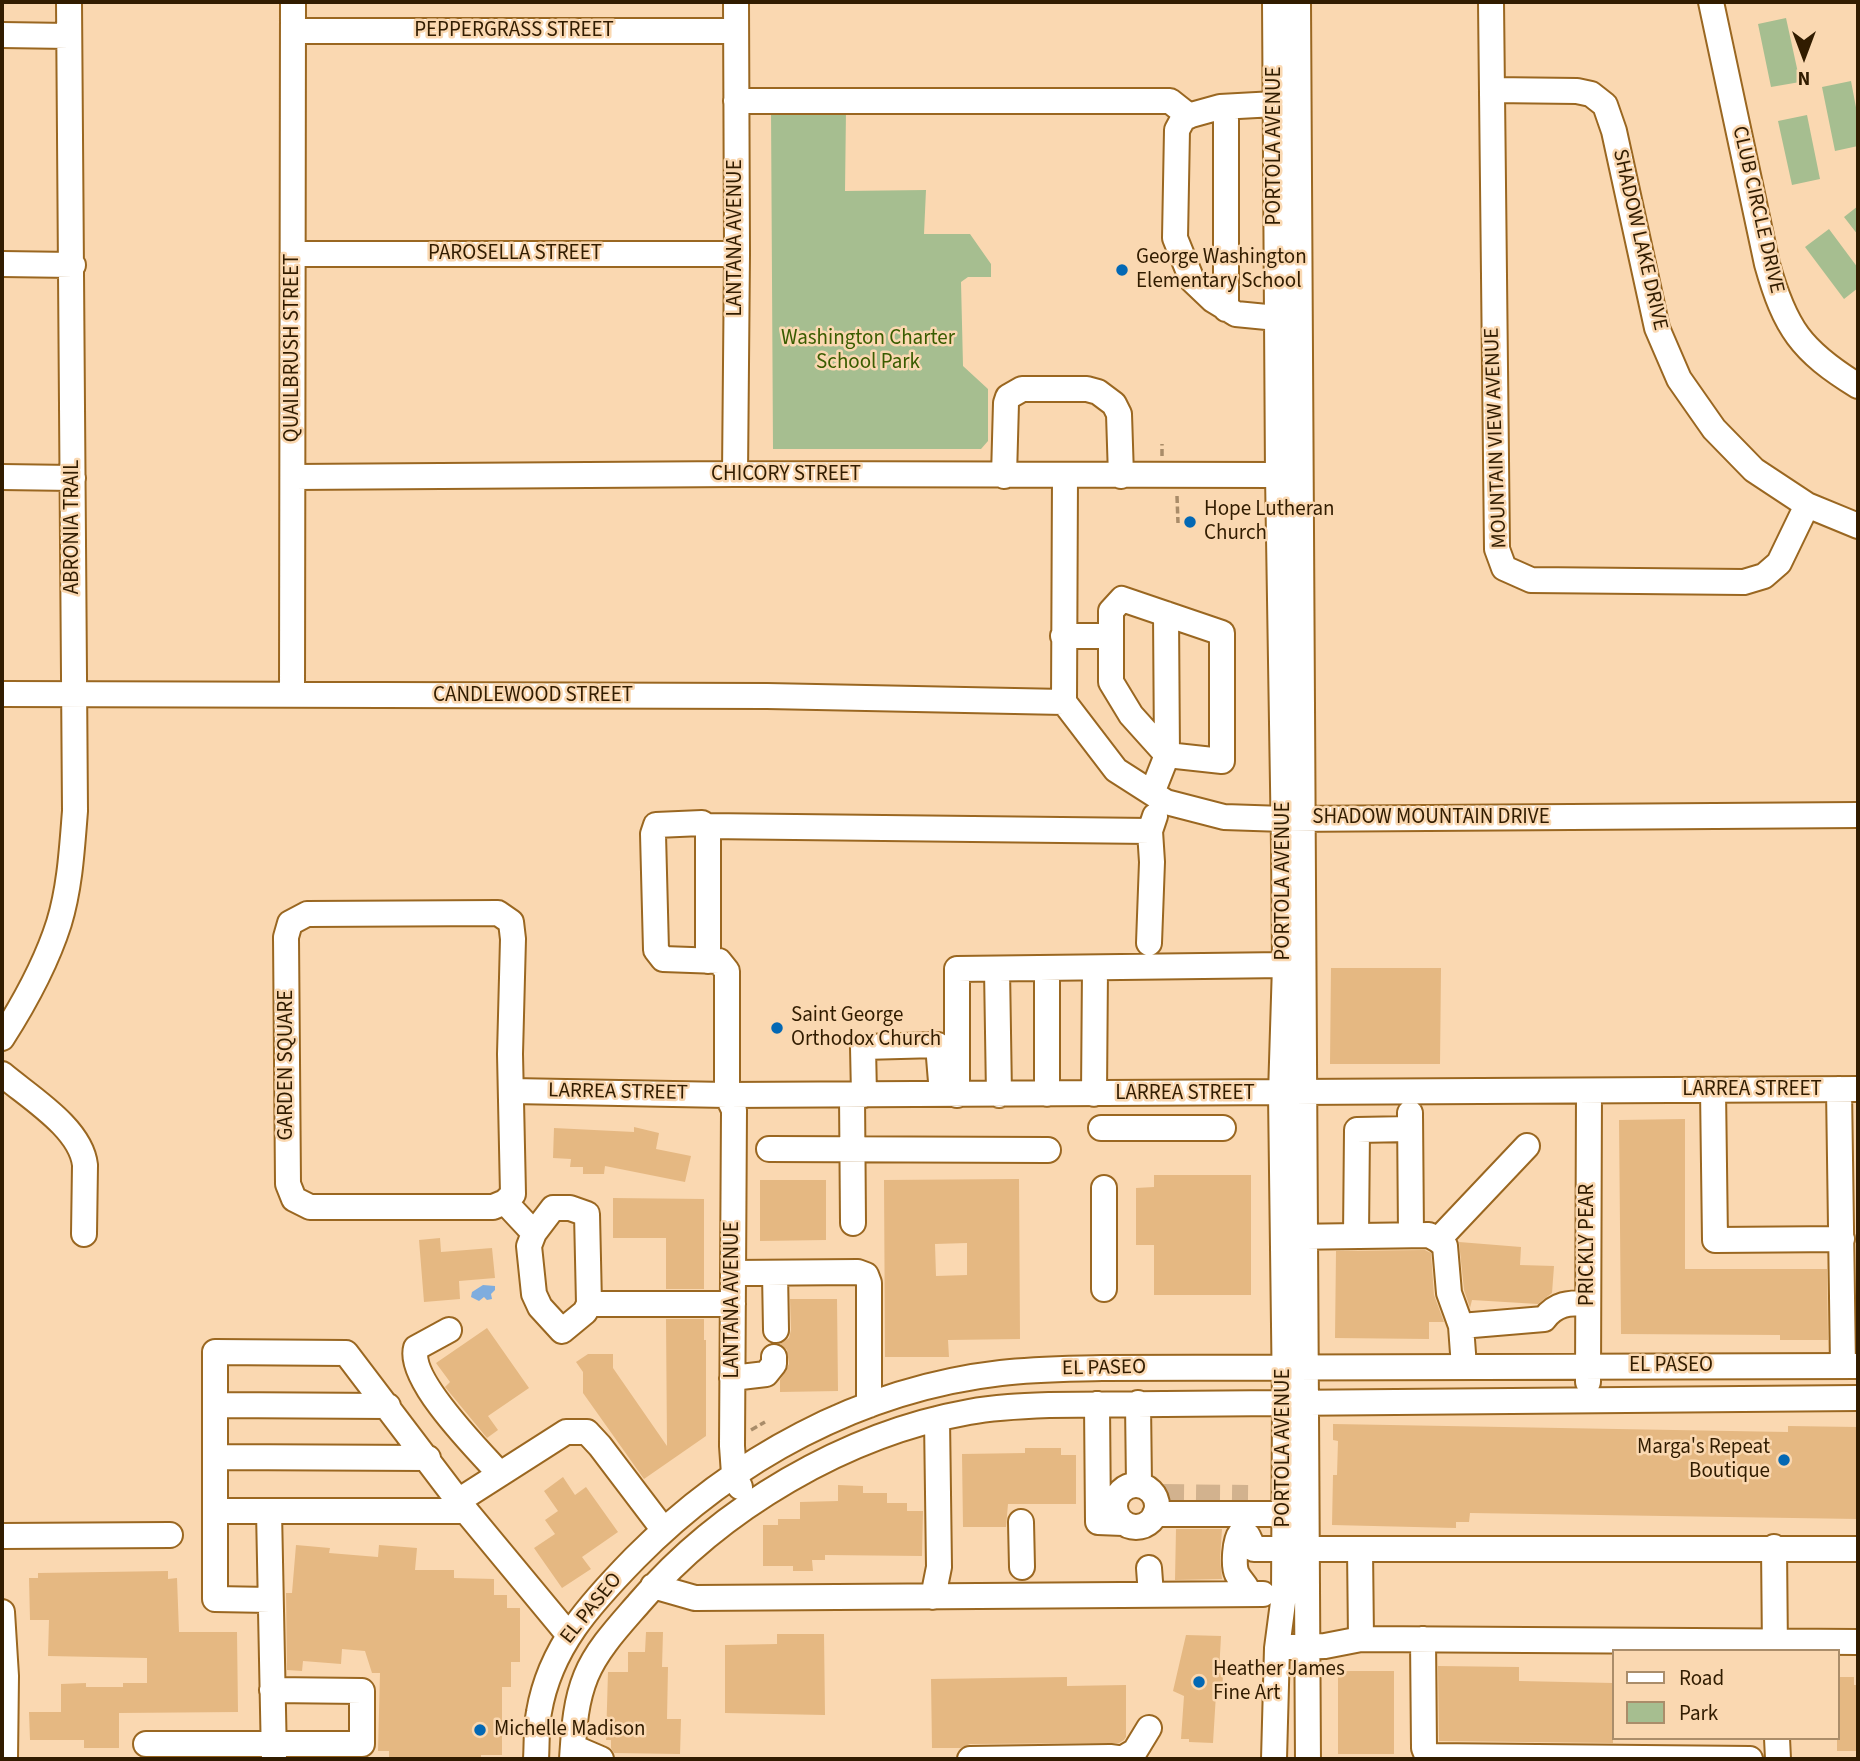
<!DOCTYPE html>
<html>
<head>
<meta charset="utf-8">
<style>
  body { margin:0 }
  #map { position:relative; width:1860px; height:1761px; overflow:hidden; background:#fad8b1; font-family:"Source Sans 3",sans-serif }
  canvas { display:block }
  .frame { position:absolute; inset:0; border:4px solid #311c00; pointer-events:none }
  .legend { position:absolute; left:1612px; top:1649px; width:228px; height:91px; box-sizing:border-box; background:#fad8b1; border:2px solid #aa8d6a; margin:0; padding:9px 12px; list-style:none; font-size:21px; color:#311c00 }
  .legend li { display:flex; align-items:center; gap:14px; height:35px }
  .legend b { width:35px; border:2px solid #aa8d6a }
  .north { position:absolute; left:1769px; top:21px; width:70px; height:70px; -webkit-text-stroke:5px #fad8b1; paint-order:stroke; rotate:180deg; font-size:19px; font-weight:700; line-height:28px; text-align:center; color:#311c00 }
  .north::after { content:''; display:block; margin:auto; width:24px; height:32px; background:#311c00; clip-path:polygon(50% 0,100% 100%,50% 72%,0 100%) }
</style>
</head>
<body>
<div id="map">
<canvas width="1860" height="1761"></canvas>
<div class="frame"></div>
<ul class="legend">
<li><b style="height:9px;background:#fff"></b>Road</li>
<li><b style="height:19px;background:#a6be90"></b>Park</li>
</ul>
<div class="north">N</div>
</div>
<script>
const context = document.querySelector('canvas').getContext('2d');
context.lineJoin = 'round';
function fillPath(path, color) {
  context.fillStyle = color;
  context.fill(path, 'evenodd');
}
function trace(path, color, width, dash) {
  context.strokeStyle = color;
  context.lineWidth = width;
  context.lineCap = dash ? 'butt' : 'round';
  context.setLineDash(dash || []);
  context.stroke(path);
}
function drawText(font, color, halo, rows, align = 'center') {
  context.font = font + ' "Source Sans 3",sans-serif';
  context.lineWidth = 5;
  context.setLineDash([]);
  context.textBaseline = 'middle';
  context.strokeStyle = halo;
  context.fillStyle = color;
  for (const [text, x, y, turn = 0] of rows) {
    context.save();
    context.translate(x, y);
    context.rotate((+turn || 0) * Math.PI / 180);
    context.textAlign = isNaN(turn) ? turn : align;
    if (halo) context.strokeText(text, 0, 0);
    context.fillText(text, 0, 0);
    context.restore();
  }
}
const green = new Path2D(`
  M1786,18L1800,82L1771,87L1758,24Z
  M1851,81L1858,118V146L1835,151L1822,87Z
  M771,110H846L845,191L926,190L924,234H970L991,264V277H968L961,282L963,366L988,389V441L981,449H773Z
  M1807,115L1820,179L1792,185L1778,121Z
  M1858,206V235L1844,217Z
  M1829,229L1858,268V288L1844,299L1805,247Z`);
const water = new Path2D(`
  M483,1285L495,1286V1290L491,1294L492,1299L487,1300L484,1297L479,1301L471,1297L472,1292Z`);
const building = new Path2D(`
  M1331,968H1441L1440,1064H1330Z
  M1685,1119V1269H1827L1828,1340H1780V1335L1621,1334L1619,1120Z
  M634,1127L659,1133L656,1149L691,1156L685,1182L605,1166L604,1174H583V1167H570L571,1159L553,1158L554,1128L634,1132Z
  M1154,1175H1251V1295H1154V1245H1136V1188L1154,1187Z
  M1019,1179L1020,1339L948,1340L949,1357H885L884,1180ZM967,1243V1275L936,1276L935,1244Z
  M760,1180H826V1240L760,1241Z
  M613,1198L704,1199V1289H666V1238H613Z
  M440,1238L441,1252L492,1248L495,1278L459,1281L460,1299L424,1302L419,1240Z
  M1459,1242L1521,1247L1520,1265L1554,1266L1552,1293L1538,1304L1472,1300L1470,1308L1464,1290Z
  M1425,1250L1431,1253L1434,1295L1444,1322H1429V1339L1335,1338L1336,1251Z
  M790,1299H837L838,1391L780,1392V1380L789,1364L787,1350L780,1344L789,1338L791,1330Z
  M666,1319H704V1340H706V1436L644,1479L583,1393V1372L576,1362L588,1354H613V1368L667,1446Z
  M487,1328L529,1388L488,1416L498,1430L487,1438L445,1387L450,1382L436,1363Z
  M1333,1424L1788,1432V1426L1858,1427V1519L1470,1513L1469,1522H1456V1528L1332,1525L1333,1475H1337L1338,1441L1333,1440Z
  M1025,1448H1061V1455H1076V1504H1008L1006,1527H963L962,1454L1025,1453Z
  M563,1477L575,1495L586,1487L618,1532L582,1557L591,1569L562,1588L534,1548L555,1534L545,1520L558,1511L544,1491Z
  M838,1485L863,1486V1493H887V1503H907V1511H923L922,1556L825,1555V1560H812L813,1571H793V1566H763V1525H778V1519H800V1502L838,1501Z
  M1176,1529H1222L1220,1559L1222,1579L1175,1580Z
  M296,1545L330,1548L329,1553L378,1557L379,1545L417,1548L415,1570H454V1578L494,1579V1595H507V1608H520V1662H511V1687H502V1755H481V1759H389V1751H378L380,1673H372L365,1651L342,1649L341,1664L303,1661L302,1671L287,1670L286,1593H292Z
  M168,1571V1579L177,1578L179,1632H237L238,1712L119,1713V1748H84V1740H30L29,1712H61V1684L86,1683V1687H123V1683H147V1658L48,1656L49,1620H30L29,1578H38V1573Z
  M646,1632H663L662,1667H668L667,1719H681L680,1754L614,1753L611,1748V1740H606L608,1672H628V1652H645Z
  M777,1634H824L825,1715L725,1713V1645L777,1644Z
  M1186,1635L1221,1636L1219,1673L1223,1674L1222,1694H1216L1213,1743L1189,1742V1739H1181L1184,1696L1173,1691Z
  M1438,1666L1519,1667V1681L1613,1683V1743L1439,1741Z
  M1338,1671H1394V1754H1338Z
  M1067,1677V1686L1126,1685V1737L1124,1740L1119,1743L970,1744L961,1748H932L931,1679Z
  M1837,1677H1854V1685H1858V1751H1837Z`);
const minorTunnel = new Path2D(`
  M1160,1496L1248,1497`);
const path = new Path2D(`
  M1162,456V444
  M1177,496L1178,523
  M751,1430L765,1422`);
const minor = new Path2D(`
  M1298,2L1308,1759
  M1491,2L1497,549L1504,568L1531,580L1744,582L1764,576L1779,563L1807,505
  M1711,2L1767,264C1785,328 1801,351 1858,386
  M293,31H736
  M2,35L69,36
  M1492,90L1577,91L1591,94L1605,105L1614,131L1657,328L1679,379L1714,429L1754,470L1807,505L1858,526
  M736,101H1170L1189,116
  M1275,104L1220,107L1184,117L1177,130L1175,238L1192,280L1213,300L1236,314L1277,318
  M1226,107V309
  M293,254H737
  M2,264L73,265
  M735,474L737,254L736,2
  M1004,476L1006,403L1008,397L1022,389H1087L1098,392L1114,404L1119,414L1121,476
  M1065,476L1064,702L1116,770L1166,802L1224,817L1284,819L1858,815
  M2,477L73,478
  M294,477L735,474L1278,475
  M1122,599L1222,633V761L1167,755L1131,715L1111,682V611Z
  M1063,636H1111
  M2,694L767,696L1064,702
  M292,695L293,2
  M1152,793L1167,755L1166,614
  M706,826L1150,831
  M498,913L511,922L513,939L510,1054L513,1194L505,1202L493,1207H310L294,1199L288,1184L286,937L290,923L307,914Z
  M1149,943L1152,862L1150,831L1155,816
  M708,961V827L702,823L656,825L653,834L656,950L663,959L719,961L727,971V1095L734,1110L732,1446L734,1474L740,1487
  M997,969L999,1095
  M1047,969V1094
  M2,1038C25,1002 46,964 59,923C70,887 72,848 75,811L69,2
  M2,1074C29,1097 81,1128 85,1165L84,1234
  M1839,1089L1843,1366
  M1713,1090L1715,1240L1842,1239
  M512,1091L727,1095L1858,1089
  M1094,1094L1095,968
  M852,1095L853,1223
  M864,1095L863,1047L938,1045L942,1094
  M957,1095V969L1285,965
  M1410,1113L1411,1235
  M1101,1128H1223
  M769,1149L1048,1150
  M1104,1188V1289
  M505,1202L534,1233
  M1356,1236L1357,1130L1410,1129
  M1289,1237L1429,1235L1438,1240L1445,1246L1449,1293L1461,1326L1464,1367
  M1438,1240L1527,1146
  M733,1273L858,1272L866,1275L869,1283V1405
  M775,1273L776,1330
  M589,1304L587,1214L570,1208H553L534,1233L529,1246L534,1294L540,1307L562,1331L585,1312L589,1304H733
  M1461,1326L1544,1319C1556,1303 1569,1303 1588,1303
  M449,1330L416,1348C407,1379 478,1450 500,1474
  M732,1378L766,1374L774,1364V1357
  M1588,1382L1589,1091
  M1138,1403L1139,1485
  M1097,1404L1098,1522L1123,1523
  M215,1405L388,1406
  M215,1457L428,1458
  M1115 1506a21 21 0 1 1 42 0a21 21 0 1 1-42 0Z
  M458,1501L566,1432H587L600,1446L663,1529
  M215,1511H466L568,1634
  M269,1511L274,1759
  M1155,1514H1297L1298,1518
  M1021,1522L1022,1567
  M2,1536L170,1535
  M1774,1547L1775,1651
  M1360,1549L1361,1639
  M1149,1568L1151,1595
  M653,1586L695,1598L1263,1594
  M1249,1594C1247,1585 1241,1582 1237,1574C1233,1566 1235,1540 1240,1534L1248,1536L1254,1549H1858
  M933,1597L939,1567L937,1419
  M270,1600L215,1599V1352L346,1353L466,1511
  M2,1612L6,1676L5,1759
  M1423,1639L1424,1748L1426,1753L1430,1756L1750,1759
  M1291,1647L1325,1646L1361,1639L1858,1642
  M1777,1738L1778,1759
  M146,1744H362V1691L272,1690
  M573,1747L601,1759
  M1123,1758L1135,1751L1149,1728
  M536,1759C537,1744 536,1727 539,1712C550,1647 591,1603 635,1558C733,1459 861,1389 1001,1373C1035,1369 1068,1369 1102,1368L1858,1366
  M572,1759C574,1730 575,1703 586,1676C597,1649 620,1625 639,1603C720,1508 846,1434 969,1412C995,1407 1022,1406 1049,1405L1858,1398
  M970,1759L1110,1757L1125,1759
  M1274,1759L1277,1648L1284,1595L1285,1402L1281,1094L1285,965L1284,847L1278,475L1275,2`);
const markers = [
  [1122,270,7,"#0368b4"],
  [1190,522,7,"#0368b4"],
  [777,1028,7,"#0368b4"],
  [1784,1460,7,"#0368b4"],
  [1199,1682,7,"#0368b4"],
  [480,1730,7,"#0368b4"]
];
const streetNames = [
  ["PEPPERGRASS STREET",514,31],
  ["PORTOLA AVENUE",1275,146,-90],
  ["CLUB CIRCLE DRIVE",1757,210,77],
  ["LANTANA AVENUE",736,238,-90],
  ["SHADOW LAKE DRIVE",1639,240,77],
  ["PAROSELLA STREET",515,254],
  ["QUAILBRUSH STREET",293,348,-90],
  ["MOUNTAIN VIEW AVENUE",1497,438,-92],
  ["CHICORY STREET",786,475],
  ["ABRONIA TRAIL",73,527,-90],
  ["CANDLEWOOD STREET",533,696],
  ["SHADOW MOUNTAIN DRIVE",1431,818],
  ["PORTOLA AVENUE",1284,881,-90],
  ["GARDEN SQUARE",287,1065,-90],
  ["LARREA STREET",1752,1090],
  ["LARREA STREET",618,1093,1],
  ["LARREA STREET",1185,1094],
  ["PRICKLY PEAR",1588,1245,-90],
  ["LANTANA AVENUE",733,1300,-90],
  ["EL PASEO",1671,1366],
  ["EL PASEO",1104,1369,-1],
  ["PORTOLA AVENUE",1284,1448,-90],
  ["EL PASEO",592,1609,-51]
];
const poiNames = [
  ["George Washington",1136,258],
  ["Elementary School",1136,282],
  ["Hope Lutheran",1204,510],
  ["Church",1204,534],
  ["Saint George",791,1016],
  ["Orthodox Church",791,1040],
  ["Marga's Repeat",1770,1448,"right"],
  ["Boutique",1770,1472,"right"],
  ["Heather James",1213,1670],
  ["Fine Art",1213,1694],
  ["Michelle Madison",494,1730]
];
const parkNames = [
  ["Washington Charter",868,339],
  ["School Park",868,363]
];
fillPath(green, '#a6be90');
fillPath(water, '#7fadde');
fillPath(building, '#e5b882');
trace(minorTunnel, '#d2b28e', 24, [24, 12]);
trace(minor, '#9a6721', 28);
trace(path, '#a98c69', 3.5, [7, 3.5]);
trace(minor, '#fff', 24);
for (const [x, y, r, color] of markers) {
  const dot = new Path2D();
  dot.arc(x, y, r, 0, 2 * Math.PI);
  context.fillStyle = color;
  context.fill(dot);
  trace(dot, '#fad8b1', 2.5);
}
drawText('21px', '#311c00', '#fad8b1', streetNames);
drawText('21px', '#311c00', '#fad8b1', poiNames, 'left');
drawText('21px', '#395c00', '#fad8b1', parkNames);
</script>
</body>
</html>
